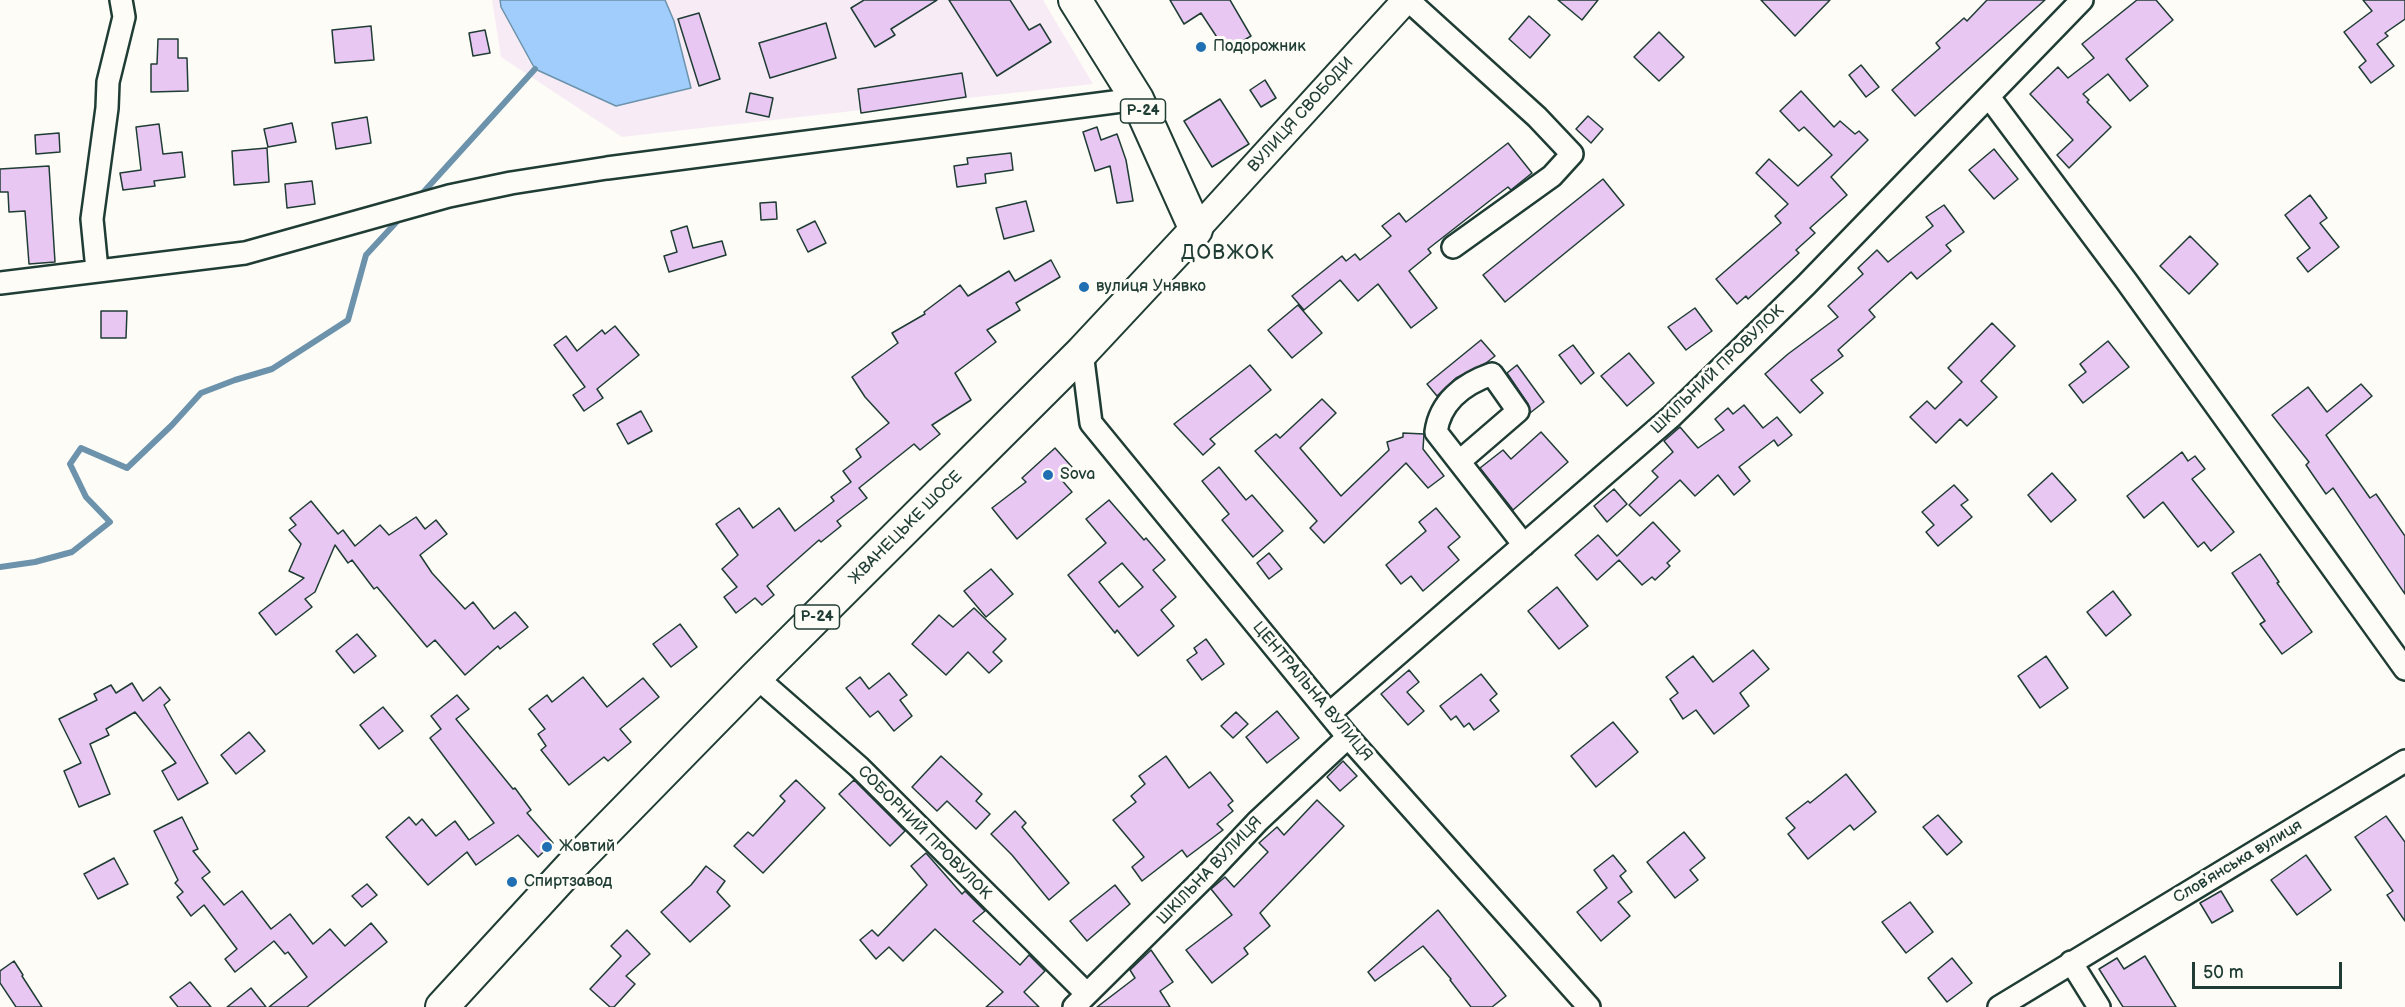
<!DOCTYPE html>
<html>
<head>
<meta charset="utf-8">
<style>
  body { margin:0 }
  #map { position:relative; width:2405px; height:1007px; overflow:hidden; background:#fdfcf7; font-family:"Balsamiq Sans",sans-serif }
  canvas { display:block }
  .scale { position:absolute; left:2192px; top:962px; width:150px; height:27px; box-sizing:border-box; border:3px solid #1f3d34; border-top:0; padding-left:8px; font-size:18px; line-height:21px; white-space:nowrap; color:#1f3d34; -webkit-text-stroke:4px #fdfcf7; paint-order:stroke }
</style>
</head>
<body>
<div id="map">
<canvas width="2405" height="1007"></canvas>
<div class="scale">50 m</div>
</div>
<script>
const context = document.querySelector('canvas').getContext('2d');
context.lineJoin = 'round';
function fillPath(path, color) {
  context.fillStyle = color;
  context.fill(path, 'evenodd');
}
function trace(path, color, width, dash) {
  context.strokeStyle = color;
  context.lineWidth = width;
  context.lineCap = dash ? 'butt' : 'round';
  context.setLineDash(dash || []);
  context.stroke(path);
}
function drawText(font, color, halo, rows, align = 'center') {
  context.font = font + ' "Balsamiq Sans",sans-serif';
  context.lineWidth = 6;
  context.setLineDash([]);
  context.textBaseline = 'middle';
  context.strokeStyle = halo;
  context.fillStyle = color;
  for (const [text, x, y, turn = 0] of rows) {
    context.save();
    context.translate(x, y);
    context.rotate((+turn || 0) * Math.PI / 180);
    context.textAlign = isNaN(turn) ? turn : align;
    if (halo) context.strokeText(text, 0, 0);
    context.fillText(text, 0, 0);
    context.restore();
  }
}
const built = new Path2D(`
  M492,0H1043L1093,84L622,137L501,57Z`);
const water = new Path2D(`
  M500,0H665L674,21L691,88L616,106L535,69L501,7Z`);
const stream = new Path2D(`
  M419,197L535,69
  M0,567L35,562L72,552L110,522L86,497L70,464L81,448L127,468L172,425L201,393L235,380L272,369L348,320L366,255L402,216`);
const building = new Path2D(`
  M864,0H937L891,29L895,35L875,47L851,8Z
  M949,0H1010L1029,30L1040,24L1051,42L997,76Z
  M1170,0H1230L1251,36L1226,51L1201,13L1184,24Z
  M1558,0H1598L1582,20Z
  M1761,0H1830L1795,36Z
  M1987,0H2045L1915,116L1892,90L1940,48L1936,43L1964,18L1967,21Z
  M2137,0H2156L2173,20L2126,59L2148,86L2130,101L2108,74L2083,94L2089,100L2087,102L2111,127L2069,168L2057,155L2073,140L2030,94L2058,67L2068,78L2094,58L2082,44Z
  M2363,0H2405V19L2385,33L2388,36L2377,44L2394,66L2371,83L2359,67L2366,61L2344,32L2372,11Z
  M699,13L720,79L699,86L678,19Z
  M1529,16L1550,35L1530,58L1509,39Z
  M826,23L836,58L770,78L759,43Z
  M371,26L374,60L335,63L332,30Z
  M485,30L490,53L473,56L469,33Z
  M1659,32L1684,57L1659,81L1634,57Z
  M158,39H178V58H187L188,91L151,92V64H157Z
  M1861,65L1879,87L1866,97L1849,75Z
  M962,73L966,97L861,113L858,89Z
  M1265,80L1276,98L1261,107L1250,90Z
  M1801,91L1834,127L1840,121L1855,134L1859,131L1868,140L1831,177L1847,195L1810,228L1815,233L1796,250L1799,253L1748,299L1746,296L1737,304L1716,279L1781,223L1775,216L1788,204L1756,173L1769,159L1798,186L1832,155L1804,127L1799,131L1780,111Z
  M750,93L773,98L769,117L746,112Z
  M1220,99L1249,144L1212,167L1184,121Z
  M1588,116L1603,129L1591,143L1576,129Z
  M367,117L371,143L336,149L332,123Z
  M292,123L296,142L268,147L264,129Z
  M159,124L163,154L182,152L185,177L154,181L155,186L123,190L120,173L141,170L136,127Z
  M1097,127L1101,140L1117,134L1126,160L1133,201L1117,203L1110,166L1095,171L1083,132Z
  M59,133L60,152L36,154L35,135Z
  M1508,143L1532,173L1511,190L1508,187L1492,199L1428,249L1431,253L1409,271L1437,308L1411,328L1378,284L1358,301L1340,280L1304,310L1292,296L1342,256L1346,261L1355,254L1360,260L1391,236L1382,226L1399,213L1406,222Z
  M267,148L269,182L234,185L232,151Z
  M1994,149L2018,179L1994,199L1969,170Z
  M1011,153L1013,170L985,174L986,183L957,187L954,166L968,164L967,158Z
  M49,166L55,262L29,264L25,211L9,212L8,192H0V169Z
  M1603,179L1624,205L1505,302L1483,275Z
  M312,181L315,204L287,208L285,184Z
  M2310,195L2327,218L2320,223L2339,247L2308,272L2297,258L2310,248L2285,215Z
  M1026,201L1034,231L1004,239L996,208Z
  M776,202L777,219L761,220L760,203Z
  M1944,205L1964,232L1946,245L1951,251L1917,279L1911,272L1869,310L1875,317L1838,350L1843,356L1811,380L1823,393L1800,413L1765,374L1788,354L1838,317L1828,306L1863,274L1858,268L1877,250L1888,262L1933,226L1926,217Z
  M815,221L826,243L808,252L797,230Z
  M687,226L693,248L722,241L726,255L669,272L664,256L677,252L671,231Z
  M2190,236L2218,264L2189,294L2160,266Z
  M1051,260L1060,277L1016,303L1020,310L987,330L996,342L955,373L971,400L932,425L940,434L920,450L914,444L859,488L867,498L837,521L841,526L821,542L819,540L767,586L774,595L762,605L755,598L736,613L724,597L737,587L722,569L738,555L716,524L739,508L753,528L779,508L795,531L834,501L831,497L851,482L843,471L861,457L856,449L889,423L865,397L852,377L898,343L892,333L925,314L924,312L960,285L968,296L1009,271L1015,281Z
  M1298,305L1322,333L1292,358L1268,330Z
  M1695,308L1712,331L1686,350L1668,327Z
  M101,311H127L126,338H101Z
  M1992,323L2015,346L1981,381L1997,397L1967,426L1960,419L1936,443L1910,417L1927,401L1935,409L1962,382L1948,368Z
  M615,326L639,355L597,389L603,398L584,411L573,395L585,387L554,345L566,336L577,351L602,330L605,334Z
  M1481,340L1495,356L1486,363L1456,378L1437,396L1427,384Z
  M2108,341L2129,367L2083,403L2069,385L2086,372L2080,364Z
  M1573,345L1594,373L1581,384L1559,355Z
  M1629,353L1654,383L1627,406L1601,376Z
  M1250,365L1271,390L1210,439L1215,444L1203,455L1174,424Z
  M1517,365L1544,402L1530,413L1528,404L1507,373Z
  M2361,384L2372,396L2326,435L2370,498L2376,494L2405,536V594L2333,488L2326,494L2306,465L2309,462L2272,415L2308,387L2327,412Z
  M1322,399L1336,413L1300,448L1341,496L1389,450L1387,442L1403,437V433L1424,434L1423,449L1444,476L1428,488L1406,463L1324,543L1310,528L1317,521L1255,451L1276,434L1280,438Z
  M1744,405L1763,428L1777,417L1792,435L1778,446L1774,440L1739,467L1750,481L1734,495L1718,475L1695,496L1680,480L1640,516L1629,505L1658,477L1652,471L1673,452L1664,441L1680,427L1698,448L1724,430L1715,419L1728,408L1733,414Z
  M641,411L652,431L628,444L617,424Z
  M1541,432L1568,462L1513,510L1480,468L1503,450L1511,459Z
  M1055,448L1072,467L1060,478L1072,492L1017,539L992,508L1026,482L1022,478Z
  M2182,452L2188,461L2195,456L2205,469L2192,479L2234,532L2211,551L2204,542L2198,547L2163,502L2144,518L2127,496Z
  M1219,467L1246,500L1252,495L1283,531L1253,557L1222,520L1229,514L1202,481Z
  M2052,473L2076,500L2051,522L2028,495Z
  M1954,485L1968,500L1961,505L1972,517L1938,546L1926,532L1934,525L1922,512Z
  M1614,489L1627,504L1607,522L1594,506Z
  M1109,500L1144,540L1146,538L1165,560L1153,570L1176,597L1161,610L1174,626L1138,656L1117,630L1115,633L1068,575L1106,543L1086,519ZM1122,563L1143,587L1119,607L1099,582Z
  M311,501L338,534L343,530L355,546L380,525L389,535L416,517L425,529L436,520L447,534L420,555L432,573L465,609L473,602L494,629L515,612L528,627L500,649L498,646L465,675L435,640L427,647L377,587L374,589L352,560L348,563L335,545L315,592L305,599L312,607L276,635L259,613L304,578L289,571L301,544L289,530L296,525L290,518Z
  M1436,508L1460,537L1448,547L1459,560L1423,591L1411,576L1401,584L1386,565L1426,531L1419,522Z
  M1653,522L1680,551L1667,563L1670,566L1655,580L1652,577L1642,585L1619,560L1597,580L1575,555L1598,535L1617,556Z
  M1269,553L1282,569L1269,579L1257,563Z
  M2260,554L2279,582L2277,583L2312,632L2282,654L2260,624L2265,621L2232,573Z
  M991,569L1013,594L986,617L964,591Z
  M1557,587L1588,626L1559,649L1528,611Z
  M2113,591L2131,615L2106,636L2087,612Z
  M974,608L1006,639L993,652L1002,661L989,673L968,652L946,675L912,644L939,615L953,627Z
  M680,624L697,647L671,667L653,644Z
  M357,634L376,656L354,673L336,651Z
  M1206,639L1224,664L1202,680L1187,660L1197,653L1194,648Z
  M1753,650L1769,669L1740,693L1749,706L1714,734L1696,710L1683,719L1670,699L1678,693L1666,677L1693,656L1713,682Z
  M2046,656L2068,688L2040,708L2018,676Z
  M1409,670L1419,682L1407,692L1424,711L1408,725L1381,694Z
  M889,673L907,695L900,700L912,716L894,731L878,711L870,717L846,688L860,677L869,689Z
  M1481,674L1497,694L1490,700L1499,711L1474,730L1469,723L1464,727L1456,716L1451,720L1440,706Z
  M583,677L607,707L643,678L659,697L620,729L631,742L608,761L604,757L569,785L541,750L546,746L538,734L545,729L529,709L547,695L552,702Z
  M132,683L143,701L160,687L170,700L164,705L208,783L178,800L162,771L176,763L135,712L106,729L109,735L90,744L110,794L79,807L64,771L81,763L59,719L97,700L94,694L111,685L116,693Z
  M457,695L469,709L456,719L513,789L515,788L531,810L527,813L553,843L538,857L518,835L476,865L467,852L428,885L386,837L409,817L416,825L422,819L436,836L455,821L469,840L494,823L430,738L441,729L431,716Z
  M383,707L403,731L379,749L360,725Z
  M1277,711L1299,738L1267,763L1246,737Z
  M1236,712L1248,724L1233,738L1221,726Z
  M1613,722L1638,752L1596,787L1571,756Z
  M249,732L265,751L236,774L221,755Z
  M941,756L982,794L976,801L990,814L976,829L947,801L937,811L912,787Z
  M1166,756L1189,788L1210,772L1233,801L1228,805L1233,811L1217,824L1223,830L1187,857L1182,850L1142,881L1132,867L1144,857L1113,820L1136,802L1131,796L1145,784L1139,776Z
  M1343,761L1357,776L1340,791L1327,777Z
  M1846,774L1876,812L1854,830L1850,825L1808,859L1788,834L1795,828L1786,818L1808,801L1810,803Z
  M796,780L825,808L763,873L734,846L748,832L753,836L785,801L780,796Z
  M854,780L905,831L890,846L839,794Z
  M1317,800L1344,826L1260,913L1270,926L1244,948L1248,954L1212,983L1186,950L1232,915L1211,889L1225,877L1234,887L1268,852L1259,843L1277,827L1284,835Z
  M1015,811L1026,823L1022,827L1069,883L1049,900L1012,855L991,834Z
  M1938,815L1962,842L1947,855L1923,827Z
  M2386,816L2405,842V921L2387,895L2393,891L2355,837Z
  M182,817L198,849L193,851L210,872L202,878L224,905L242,891L271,929L290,914L313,944L330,929L345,946L371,923L387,942L307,1007H269L307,977L288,952L285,954L274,941L235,972L225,959L237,949L204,905L191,916L177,897L183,892L175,883L178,880L154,831Z
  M1684,832L1705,858L1690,870L1698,880L1675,898L1647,862Z
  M926,853L962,894L965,891L985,911L973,921L1020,965L1029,955L1045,971L1024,992L1039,1007H986L1003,992L935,929L903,961L889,947L876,959L860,940L872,930L878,936L927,885L911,866Z
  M1613,855L1626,871L1620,876L1632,892L1618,902L1630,916L1601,941L1577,912L1607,888L1594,870Z
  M2306,855L2331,890L2297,915L2271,880Z
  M114,858L128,884L98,899L84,874Z
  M706,866L725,881L717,892L730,906L690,942L661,912L691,885Z
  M367,884L377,895L362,907L352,896Z
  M1115,885L1130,904L1087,941L1070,921Z
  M2221,891L2233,911L2212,923L2200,903Z
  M1910,902L1933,932L1906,953L1882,922Z
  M1438,910L1506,996L1492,1007H1471L1450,980L1451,979L1423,946L1375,981L1368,972Z
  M627,930L650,954L626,976L635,984L614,1007H610L590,989L621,956L611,946Z
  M1151,950L1173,982L1160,991L1170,1007H1097L1135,978L1130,970Z
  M2145,956L2176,1007H2123L2099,969L2117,958L2124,969Z
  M1952,958L1972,983L1947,1002L1928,978Z
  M14,961L23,975L22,976L42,1007H16L0,983V971Z
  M190,982L211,1007H178L170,997Z
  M251,988L266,1007H227Z`);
const minor = new Path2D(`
  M1408,0L1537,117L1572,154L1552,176L1453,247
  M1989,97L2127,282L2405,669
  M97,270L92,219L107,108L108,82L124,17L121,0
  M0,283L245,253L449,196L511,183L607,168L1137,99
  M1082,352L1091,423L1348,737L1589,1007
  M1460,461L1518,411L1492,374C1463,384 1440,402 1436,432L1524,545
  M756,677L859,767L1087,994
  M1329,714L1672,416L1806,285L2082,0
  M2071,962L2099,1007
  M1074,1007L1207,875L1258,821L1348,737
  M1999,1007L2405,761`);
const tertiary = new Path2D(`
  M1196,230L1406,0`);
const primary = new Path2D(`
  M442,1007L578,859L756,677L1082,352L1196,230L1137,99L1075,0`);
const markers = [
  [1201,47,6,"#1f6fb2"],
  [1084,287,6,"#1f6fb2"],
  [1048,475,6,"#1f6fb2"],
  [547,847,6,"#1f6fb2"],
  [512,882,6,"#1f6fb2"]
];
const shields = [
  [1143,111,45],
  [817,617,45]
];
const shieldNames = [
  ["Р-24",1143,111],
  ["Р-24",817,617]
];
const poiNames = [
  ["Подорожник",1213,47],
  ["вулиця Унявко",1096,287],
  ["Sova",1060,475],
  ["Жовтий",559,847],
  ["Спиртзавод",524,882]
];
const streetNames = [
  ["ВУЛИЦЯ СВОБОДИ",1301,115,-48],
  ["ШКІЛЬНИЙ ПРОВУЛОК",1718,370,-44],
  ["ЖВАНЕЦЬКЕ ШОСЕ",906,528,-45],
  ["ЦЕНТРАЛЬНА ВУЛИЦЯ",1312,692,50],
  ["СОБОРНИЙ ПРОВУЛОК",924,833,45],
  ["Словʼянська вулиця",2238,862,-31],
  ["ШКІЛЬНА ВУЛИЦЯ",1210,871,-46]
];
const quarterNames = [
  ["ДОВЖОК",1228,254]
];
fillPath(built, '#f7ecf6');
fillPath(water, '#a0cdfb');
trace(water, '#6c93ab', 1.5);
trace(stream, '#6c93ab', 6);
fillPath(building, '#e8c7f3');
trace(building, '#1f3d34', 1.5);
trace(minor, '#1f3d34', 26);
trace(tertiary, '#1f3d34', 30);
trace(primary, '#1f3d34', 36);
trace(minor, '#fdfcf7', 21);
trace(tertiary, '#fdfcf7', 26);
trace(primary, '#fdfcf7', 32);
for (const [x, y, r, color] of markers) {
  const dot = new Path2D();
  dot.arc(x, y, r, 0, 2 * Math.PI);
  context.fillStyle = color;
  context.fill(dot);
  trace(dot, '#fdfcf7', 2);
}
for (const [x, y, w] of shields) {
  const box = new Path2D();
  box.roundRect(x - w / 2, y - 12, w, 24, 4.5);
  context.fillStyle = '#fdfcf7';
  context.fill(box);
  trace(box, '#1f3d34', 1.5);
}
drawText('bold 15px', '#1f3d34', null, shieldNames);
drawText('16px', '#1f3d34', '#fdfcf7', poiNames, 'left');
drawText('16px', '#1f3d34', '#fdfcf7', streetNames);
context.letterSpacing = '1.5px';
drawText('20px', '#1f3d34', '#fdfcf7', quarterNames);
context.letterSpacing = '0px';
</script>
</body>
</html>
